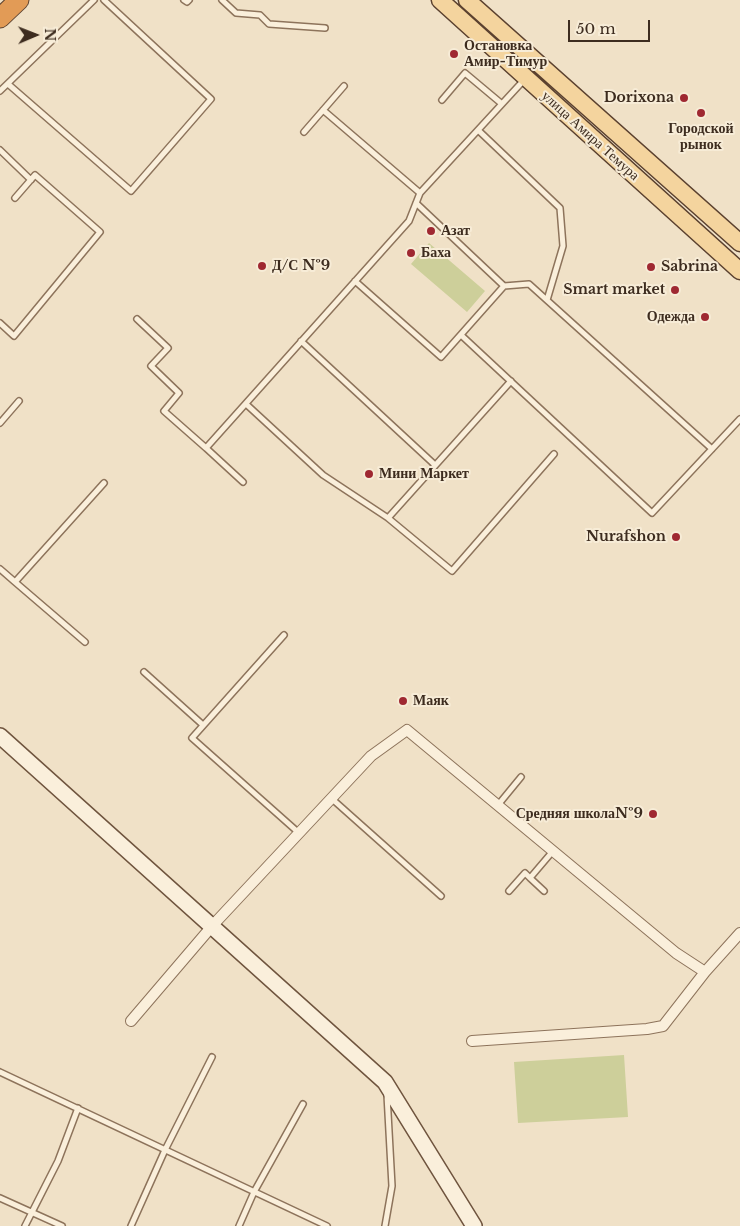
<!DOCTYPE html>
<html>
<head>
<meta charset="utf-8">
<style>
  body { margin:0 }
  #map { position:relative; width:740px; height:1226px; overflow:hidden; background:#f0e1c7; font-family:"Libre Baskerville",serif }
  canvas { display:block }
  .north { position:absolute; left:10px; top:10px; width:50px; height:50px; -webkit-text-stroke:4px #f7ecd7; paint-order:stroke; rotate:89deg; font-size:14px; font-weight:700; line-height:20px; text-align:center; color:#3d2c1f }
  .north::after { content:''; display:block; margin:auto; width:18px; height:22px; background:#3d2c1f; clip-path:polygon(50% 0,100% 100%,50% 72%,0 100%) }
  .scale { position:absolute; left:568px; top:20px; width:82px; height:22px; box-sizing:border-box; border:2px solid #3d2c1f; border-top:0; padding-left:6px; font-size:15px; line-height:18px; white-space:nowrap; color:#3d2c1f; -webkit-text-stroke:4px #f7ecd7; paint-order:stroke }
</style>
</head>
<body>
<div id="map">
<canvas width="740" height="1226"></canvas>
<div class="north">N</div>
<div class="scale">50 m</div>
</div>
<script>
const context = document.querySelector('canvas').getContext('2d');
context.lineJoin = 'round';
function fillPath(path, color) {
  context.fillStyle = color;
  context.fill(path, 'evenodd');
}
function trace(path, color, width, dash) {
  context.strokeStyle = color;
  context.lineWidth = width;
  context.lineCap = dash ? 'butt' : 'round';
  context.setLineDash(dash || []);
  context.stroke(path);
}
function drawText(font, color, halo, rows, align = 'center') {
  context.font = font + ' "Libre Baskerville",serif';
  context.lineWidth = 4;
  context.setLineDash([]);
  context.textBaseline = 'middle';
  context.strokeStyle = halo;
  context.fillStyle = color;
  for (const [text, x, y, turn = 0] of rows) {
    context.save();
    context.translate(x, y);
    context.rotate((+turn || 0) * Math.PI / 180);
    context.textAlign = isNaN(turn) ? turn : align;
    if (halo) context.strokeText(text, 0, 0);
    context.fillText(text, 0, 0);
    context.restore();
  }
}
const green = new Path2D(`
  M429,243L485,291L467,312L411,264Z
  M624,1055L628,1117L518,1123L514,1062Z`);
const lane = new Path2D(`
  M184,0L187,2L189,0
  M222,0L236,13L260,15L269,24L325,28
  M8,84L131,191L211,99L104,0
  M0,91L94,0
  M442,100L465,73L502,104
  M323,110L420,193L524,80
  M478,130L560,208L563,246L547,300
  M304,132L344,86
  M0,150L31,180
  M355,281L441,357L504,286L416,203
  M504,286L529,284L712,449
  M137,319L168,348L151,366L179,393L164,411L206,448
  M0,323L14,336L100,232L35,175L15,198
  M461,335L652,513L740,419
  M301,341L435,465
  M246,404L323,475L388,518L452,571L554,454
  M0,423L19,401
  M243,482L206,448L409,221L420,193
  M388,518L511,381
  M0,569L15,582
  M284,635L192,738L299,833
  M85,642L15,582L104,483
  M144,672L203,725
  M331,798L441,896
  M498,805L521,777
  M509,891L525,873L530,878
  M544,891L530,878L553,851
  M0,1072L327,1226
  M0,1198L62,1226
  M25,1226L58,1161L78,1108
  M131,1226L165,1150L212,1057
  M239,1226L254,1192L303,1104
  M385,1226L392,1186L387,1095`);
const street = new Path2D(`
  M131,1021L213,925L371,756L407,730L676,953L705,972
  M472,1041L647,1029L663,1026L705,972L740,933`);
const secondary = new Path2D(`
  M0,736L385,1082L474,1226`);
const primary = new Path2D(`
  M440,0L740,271
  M467,0L740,243`);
const highway = new Path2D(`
  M0,18L19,0`);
const markers = [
  [454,54,5,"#9f2831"],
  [684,98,5,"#9f2831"],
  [701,113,5,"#9f2831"],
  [431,231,5,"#9f2831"],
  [411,253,5,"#9f2831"],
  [262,266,5,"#9f2831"],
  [651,267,5,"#9f2831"],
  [675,290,5,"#9f2831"],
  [705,317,5,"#9f2831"],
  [369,474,5,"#9f2831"],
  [676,537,5,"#9f2831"],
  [403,701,5,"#9f2831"],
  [653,814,5,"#9f2831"]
];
const poiNames = [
  ["Остановка",464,46],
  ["Амир-Тимур",464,62],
  ["Dorixona",674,98,"right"],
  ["Городской",701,129,"center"],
  ["рынок",701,145,"center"],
  ["Азат",441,231],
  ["Баха",421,253],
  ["Д/С №9",272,266],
  ["Sabrina",661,267],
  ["Smart market",665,290,"right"],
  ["Одежда",695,317,"right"],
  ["Мини Маркет",379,474],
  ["Nurafshon",666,537,"right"],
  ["Маяк",413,701],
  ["Средняя школа№9",643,814,"right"]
];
const streetNames = [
  ["улица Амира Темура",590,136,42]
];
fillPath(green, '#cdcf9a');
trace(lane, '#8d735b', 8);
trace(street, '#8d735b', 12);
trace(secondary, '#6f543e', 18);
trace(primary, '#5b412f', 19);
trace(highway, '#5b412f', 21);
trace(lane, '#faefdb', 5);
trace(street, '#faefdb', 10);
trace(secondary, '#faefdb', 15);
trace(primary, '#f4d49e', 16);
trace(highway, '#e29b56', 19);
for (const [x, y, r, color] of markers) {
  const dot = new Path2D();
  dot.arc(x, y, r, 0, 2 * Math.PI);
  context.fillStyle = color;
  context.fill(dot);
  trace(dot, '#f7ecd7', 2);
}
drawText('bold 14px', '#3d2c1f', '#f7ecd7', poiNames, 'left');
drawText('14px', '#3d2c1f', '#f7ecd7', streetNames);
</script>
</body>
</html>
